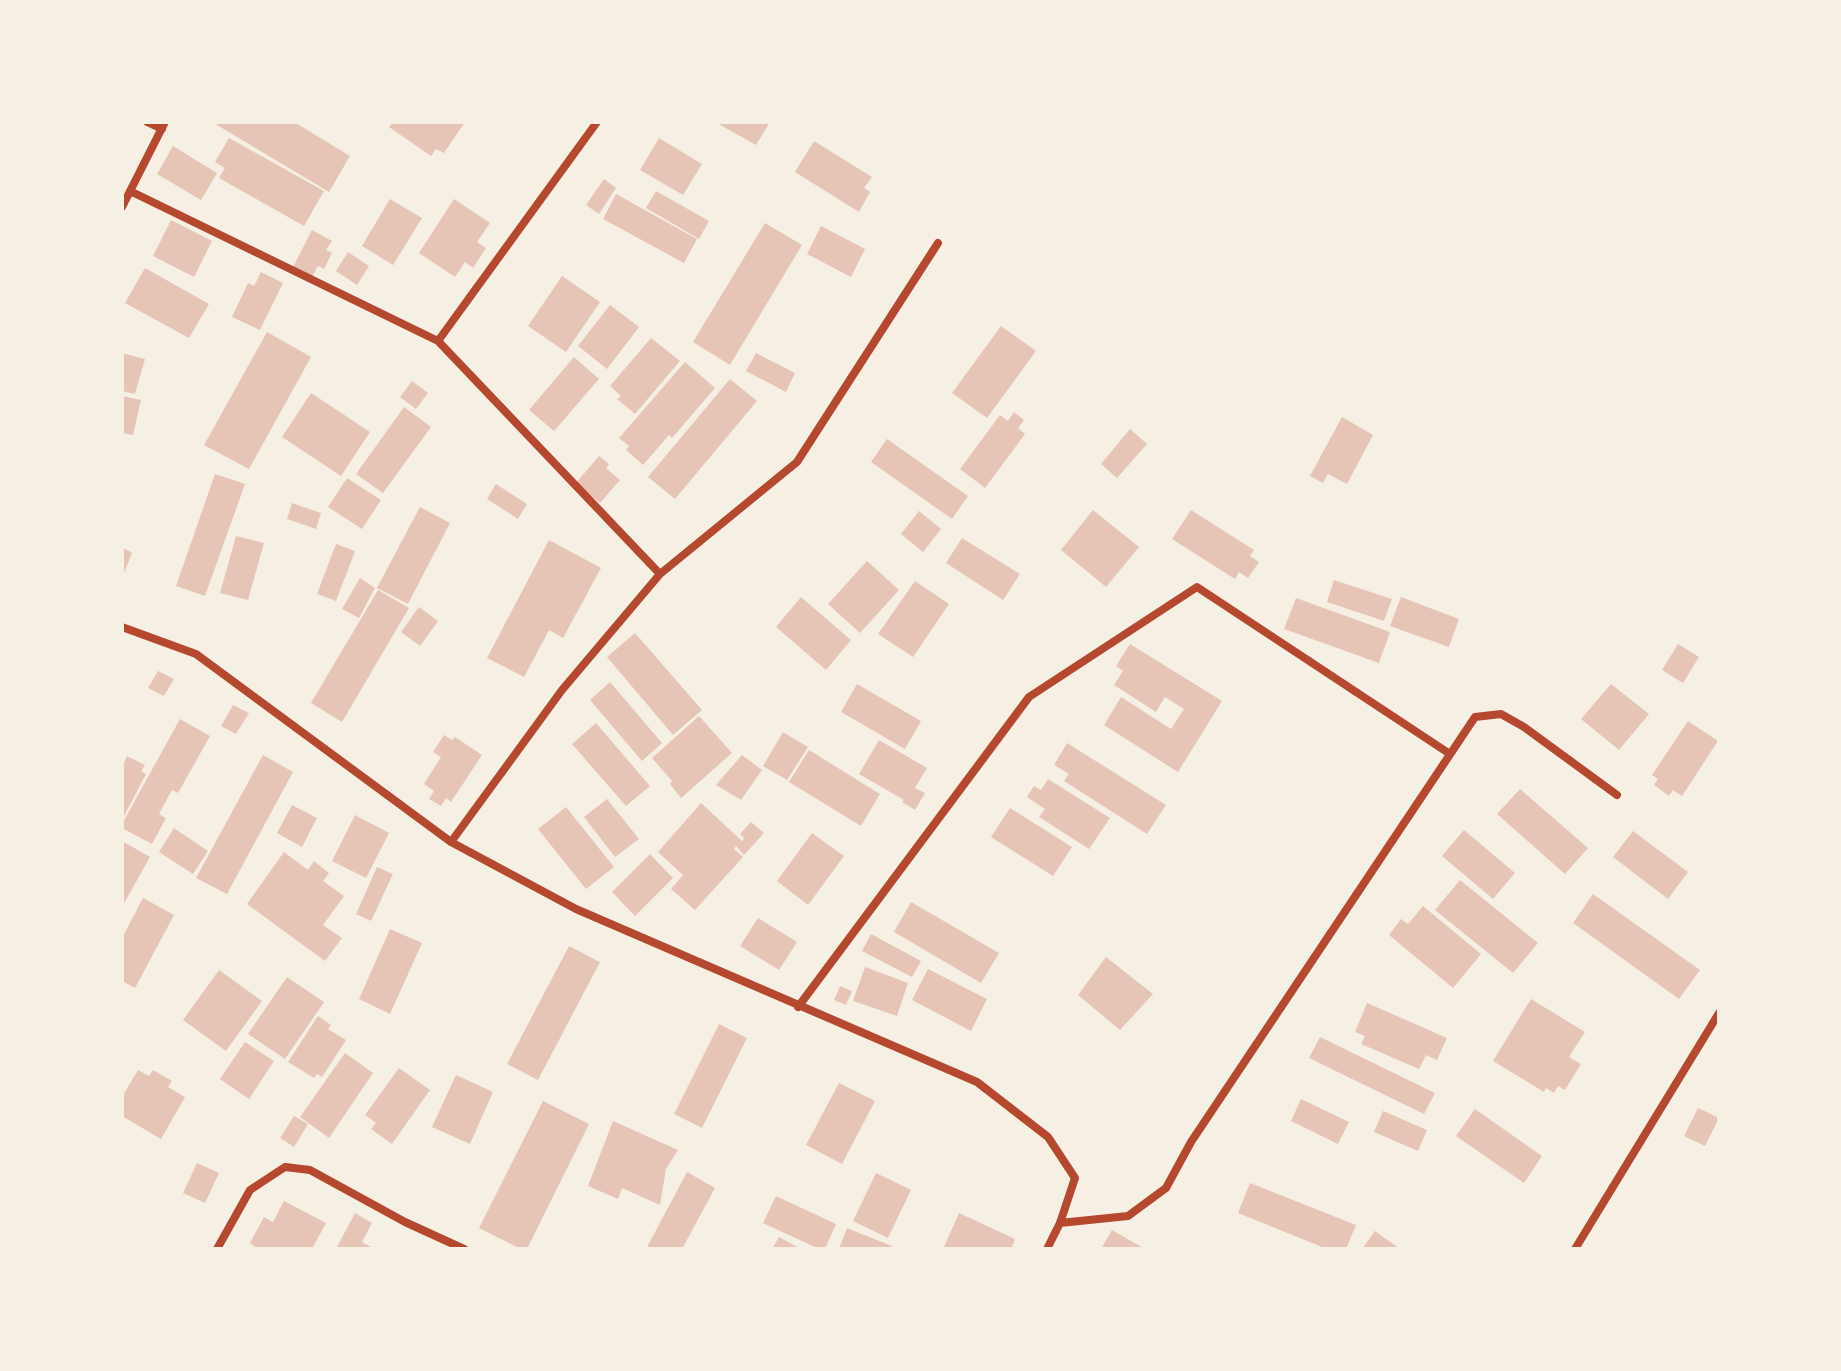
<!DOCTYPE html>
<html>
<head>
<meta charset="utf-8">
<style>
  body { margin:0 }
  #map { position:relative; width:1841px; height:1371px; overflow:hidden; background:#f6efe4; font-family:Spectral,serif }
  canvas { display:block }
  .frame { position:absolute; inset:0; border:124px solid #f6efe4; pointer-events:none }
</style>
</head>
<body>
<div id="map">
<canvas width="1841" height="1371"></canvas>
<div class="frame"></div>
</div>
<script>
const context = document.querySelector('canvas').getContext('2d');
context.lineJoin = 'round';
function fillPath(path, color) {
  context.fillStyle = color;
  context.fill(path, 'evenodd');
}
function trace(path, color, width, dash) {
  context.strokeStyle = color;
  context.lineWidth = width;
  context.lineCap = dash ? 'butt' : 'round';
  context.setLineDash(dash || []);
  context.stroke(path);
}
const building = new Path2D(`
  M212,122H294L350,156L329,192Z
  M393,122H465L444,153L436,149L431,156L389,127Z
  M715,122H770L756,145Z
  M229,138L324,191L304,226L219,178L225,168L215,162Z
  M659,138L702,164L683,195L640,170Z
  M814,141L872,177L864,188L870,192L859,212L795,172Z
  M173,146L217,173L201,200L157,174Z
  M604,179L616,188L599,214L586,205Z
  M656,191L709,221L699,239L646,208Z
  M616,194L697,239L684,263L603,219Z
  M390,199L422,218L393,265L362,246Z
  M454,199L490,223L477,242L486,248L473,268L465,262L455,277L419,253Z
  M171,220L212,241L194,277L153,256Z
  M765,223L802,245L730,365L693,342Z
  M821,226L865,249L851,277L807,254Z
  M312,230L332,241L326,250L332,253L324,269L318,266L312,277L293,267Z
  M348,252L369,266L357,285L336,271Z
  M145,268L209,304L189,338L125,303Z
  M261,272L283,283L260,330L232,317L248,283L254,286Z
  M562,276L600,302L566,352L528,326Z
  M610,305L639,327L607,369L578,346Z
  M1001,326L1036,351L987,418L952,393Z
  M267,332L311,357L249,469L204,445Z
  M651,338L680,361L635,414L617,399L621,396L610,386Z
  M122,353L145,359L135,394L122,391Z
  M756,353L795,373L786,392L746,371Z
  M574,357L599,379L554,431L529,410Z
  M685,362L715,388L672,438L669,435L643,465L626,450L629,446L619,438Z
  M730,379L757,401L675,499L648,477Z
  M412,381L428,393L416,409L400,397Z
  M311,393L370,432L341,476L282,437Z
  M122,396L141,400L133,435L122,433Z
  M404,407L431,427L383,493L356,474Z
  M1014,412L1024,420L1018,428L1025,434L985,488L960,469L1000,415L1008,421Z
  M1342,417L1373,435L1347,484L1328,474L1323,483L1310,476Z
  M1130,429L1147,444L1117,478L1101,464Z
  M887,439L968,496L952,519L871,462Z
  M599,456L609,464L606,468L620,480L600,503L576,483Z
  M215,474L245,484L205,596L176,586Z
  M347,478L381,500L362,529L328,507Z
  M496,484L527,504L518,519L487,499Z
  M292,503L321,513L316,529L287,519Z
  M420,507L450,523L408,604L377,588Z
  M1093,510L1139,547L1106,587L1061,550Z
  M1191,510L1254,550L1250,556L1259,562L1248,578L1239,572L1235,579L1172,539Z
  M919,511L941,529L923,552L901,534Z
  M236,536L264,543L248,600L220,593Z
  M962,538L1020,574L1003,600L946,563Z
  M549,540L601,568L563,638L549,630L524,677L487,658Z
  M336,544L355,551L336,601L317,594Z
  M122,547L132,553L122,578Z
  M867,561L899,590L860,633L828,604Z
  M360,578L375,588L359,618L342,609Z
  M1334,580L1392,599L1384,621L1327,602Z
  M915,581L949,604L913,657L878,634Z
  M378,590L409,608L342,722L311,703Z
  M801,597L851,640L826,670L776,627Z
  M1401,597L1459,619L1449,647L1390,626Z
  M1296,598L1390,632L1379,663L1284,629Z
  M419,607L438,621L420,646L401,632Z
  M635,633L702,710L673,735L607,657Z
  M1130,644L1222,701L1178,772L1104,725L1121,697L1171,729L1184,709L1165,697L1156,712L1114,685L1123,671L1116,666Z
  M1678,644L1699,657L1683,683L1662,670Z
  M158,671L174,679L164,696L148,688Z
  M610,682L662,743L642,761L590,700Z
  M857,684L921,721L905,749L841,712Z
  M1611,684L1649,714L1619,750L1581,719Z
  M233,705L249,713L236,734L221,726Z
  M699,716L732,753L681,798L670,784L672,781L652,758Z
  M180,719L210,736L178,793L172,790L159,814L166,818L152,844L122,828V824Z
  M1688,721L1718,741L1682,796L1673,790L1669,796L1654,785L1658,779L1652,775Z
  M596,723L650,786L626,806L572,744Z
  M783,732L808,747L787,780L763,766Z
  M444,735L452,740L455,737L482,755L451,802L446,798L441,806L429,799L434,791L424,784L441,757L433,752Z
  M879,740L927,768L915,788L925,793L915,810L902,802L904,800L859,774Z
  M1067,743L1166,805L1147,834L1064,781L1069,774L1054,765Z
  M809,750L880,794L861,826L789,782Z
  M263,755L293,772L227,894L196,878Z
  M742,755L762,770L741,800L716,785Z
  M127,756L145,765L141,771L146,774L122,820V762L124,763Z
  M1048,779L1110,818L1089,849L1039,817L1045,809L1027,797L1034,786L1041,790Z
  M1520,789L1588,848L1565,874L1497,814Z
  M607,799L639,839L615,857L584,817Z
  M701,803L742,841L744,838L740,834L751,822L764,833L744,855L736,846L734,849L743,857L695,910L671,889L683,875L658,852Z
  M292,805L317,818L302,847L277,833Z
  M566,807L614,867L586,889L538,829Z
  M1010,808L1072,847L1053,876L991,837Z
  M355,815L389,833L366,878L332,861Z
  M174,828L208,851L193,874L159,852Z
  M1464,830L1515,873L1493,899L1442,856Z
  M1633,831L1688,872L1668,899L1613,857Z
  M812,833L844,856L808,905L777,881Z
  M122,841L150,857L122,907Z
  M284,852L308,870L314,861L329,873L323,881L344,896L323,925L342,938L325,961L247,904Z
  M650,854L673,878L635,916L612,892Z
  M377,867L393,874L371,921L356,914Z
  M1460,880L1538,943L1513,973L1435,910Z
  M1593,894L1700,970L1679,999L1573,923Z
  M143,898L174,915L135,988L122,981V938Z
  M911,902L999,953L981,983L894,932Z
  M1423,906L1481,954L1453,988L1389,935L1401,919L1408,924Z
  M758,918L797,942L779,970L740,946Z
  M390,929L422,943L390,1014L359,999Z
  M871,934L921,961L912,977L862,951Z
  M569,946L600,962L538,1080L507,1064Z
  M1106,957L1153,994L1120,1030L1078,995Z
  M865,967L908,983L897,1016L853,1001Z
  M928,969L987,999L971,1031L912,1000Z
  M219,970L262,1001L226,1051L183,1020Z
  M287,977L324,1002L285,1059L248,1034Z
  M840,986L852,991L846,1005L834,1000Z
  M1531,999L1585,1032L1569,1057L1581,1064L1565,1090L1558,1086L1554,1093L1546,1088L1544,1092L1493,1061Z
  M1367,1003L1447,1038L1437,1060L1426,1055L1419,1069L1361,1044L1365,1036L1355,1032Z
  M318,1016L331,1025L328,1029L346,1040L322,1077L317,1074L314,1078L288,1062Z
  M719,1024L747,1038L702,1128L674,1114Z
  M1320,1037L1435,1093L1424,1114L1309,1058Z
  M245,1042L274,1061L249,1099L220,1079Z
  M345,1053L373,1073L329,1138L300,1117Z
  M399,1068L430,1090L392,1144L371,1129L376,1123L365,1115Z
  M138,1070L149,1076L153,1070L172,1081L168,1087L185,1097L161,1139L122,1116V1097Z
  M456,1075L493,1092L470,1144L432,1127Z
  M839,1083L875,1101L842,1164L806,1145Z
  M1301,1099L1349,1122L1338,1144L1291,1121Z
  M543,1101L589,1124L527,1249H521L479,1228Z
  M1698,1108L1719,1118L1705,1146L1684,1136Z
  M1475,1109L1542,1156L1524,1183L1456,1136Z
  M1383,1111L1427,1130L1418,1151L1374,1132Z
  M294,1116L308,1124L294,1147L280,1138Z
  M613,1121L678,1150L666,1169L660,1205L622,1188L618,1199L588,1186Z
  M197,1163L219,1173L205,1203L183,1193Z
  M687,1172L715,1188L682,1249H646Z
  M876,1173L911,1190L888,1238L853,1221Z
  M1250,1183L1356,1225L1346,1249H1327L1238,1213Z
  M776,1196L836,1224L825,1249H819L763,1223Z
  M284,1201L326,1223L312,1249H258L250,1243L264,1217L273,1222Z
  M355,1213L372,1223L362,1242L375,1249H336Z
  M959,1213L1015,1239L1011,1249H943Z
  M847,1228L892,1246L890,1249H839Z
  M1112,1230L1145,1249H1101Z
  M1375,1231L1400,1249H1362Z
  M779,1237L801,1249H772Z`);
const minor = new Path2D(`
  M147,122L162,129
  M130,191L438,341L660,574
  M122,207L165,122
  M438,341L597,122
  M122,627L196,654L451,842L576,909L977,1082L1048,1137L1075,1178L1060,1223L1047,1249
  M451,842L562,690L660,574L797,462L938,243
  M798,1007L1029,697L1197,587L1450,754
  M1060,1223L1128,1216L1166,1188L1191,1142L1475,717L1501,714L1524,727L1617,795
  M217,1249L250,1190L285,1167L310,1170L405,1222L464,1249
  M1575,1249L1719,1013`);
fillPath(building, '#e6c5b7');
trace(minor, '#b5482f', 8);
</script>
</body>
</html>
